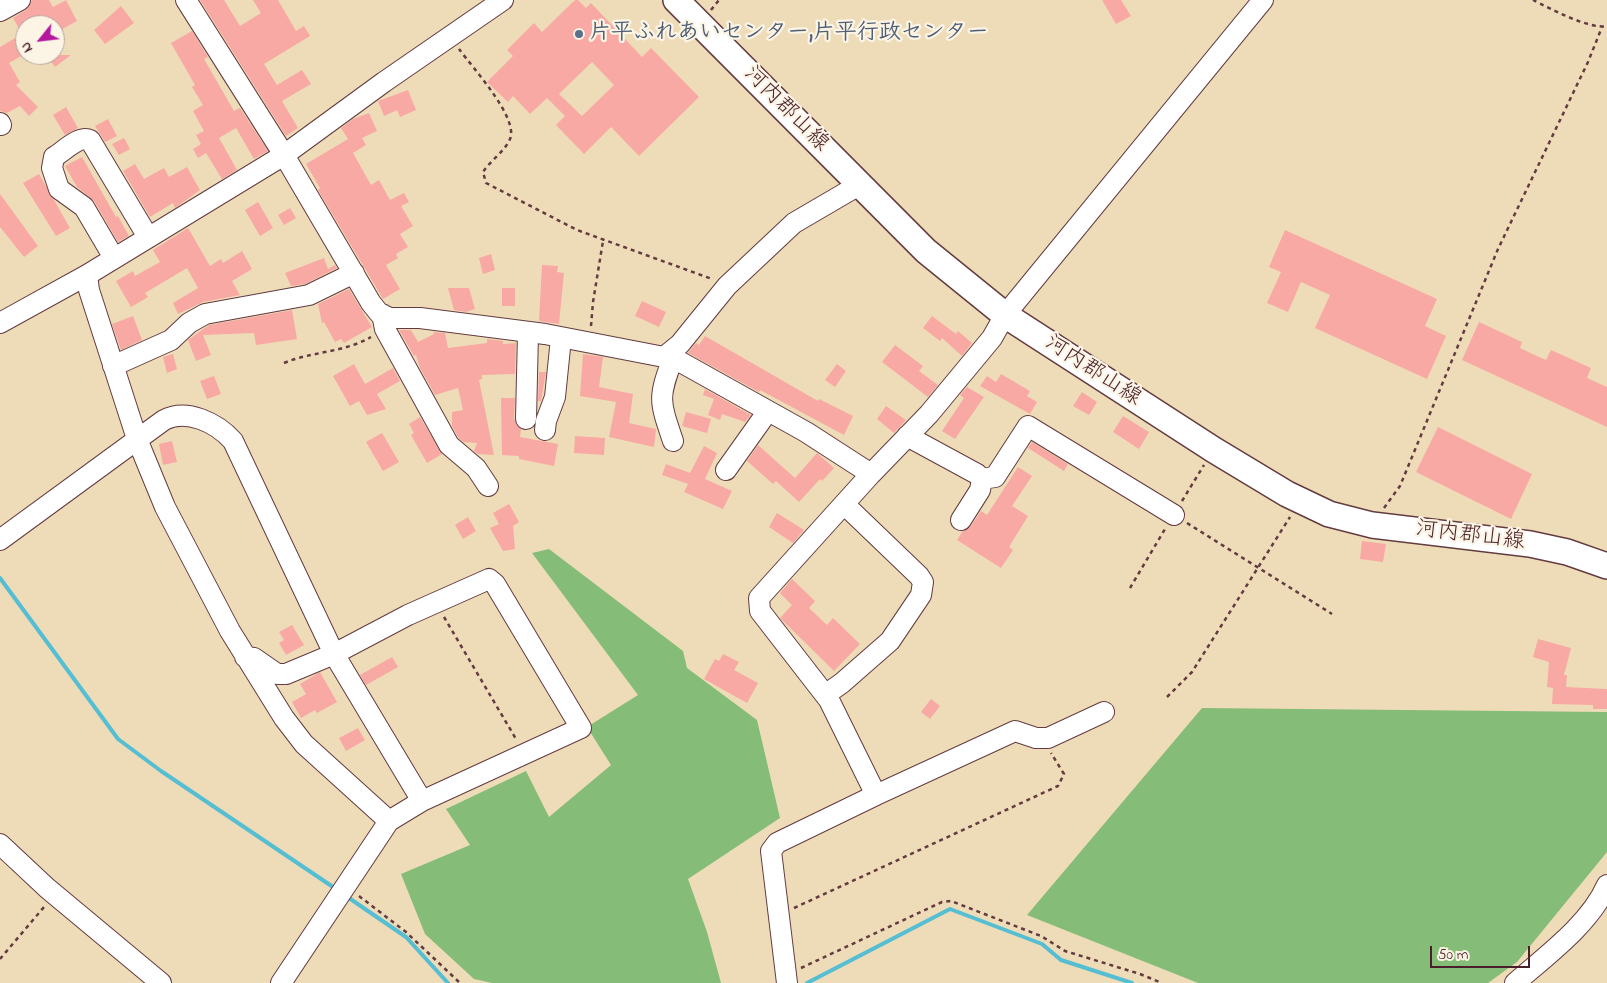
<!DOCTYPE html>
<html>
<head>
<meta charset="utf-8">
<style>
  body { margin:0 }
  #map { position:relative; width:1607px; height:983px; overflow:hidden; background:#eedcb9; font-family:"Indie Flower",sans-serif }
  canvas { display:block }
  .north { position:absolute; left:15px; top:15px; width:50px; height:50px; box-sizing:border-box; background:#fcf5e5; border:1px solid #b59f9b; border-radius:50%; rotate:241deg; font-size:14px; font-weight:700; line-height:20px; text-align:center; color:#4a1f2b }
  .north::after { content:''; display:block; margin:auto; width:18px; height:22px; background:#b5179e; clip-path:polygon(50% 0,100% 100%,50% 72%,0 100%) }
  .scale { position:absolute; left:1430px; top:946px; width:100px; height:22px; box-sizing:border-box; border:2px solid #4a1f2b; border-top:0; padding-left:6px; font-size:15px; line-height:18px; white-space:nowrap; color:#4a1f2b; -webkit-text-stroke:4px #fcf5e5; paint-order:stroke }
</style>
</head>
<body>
<div id="map">
<canvas width="1607" height="983"></canvas>
<div class="north">N</div>
<div class="scale">50 m</div>
</div>
<script>
const context = document.querySelector('canvas').getContext('2d');
context.lineJoin = 'round';
function fillPath(path, color) {
  context.fillStyle = color;
  context.fill(path, 'evenodd');
}
function trace(path, color, width, dash) {
  context.strokeStyle = color;
  context.lineWidth = width;
  context.lineCap = dash ? 'butt' : 'round';
  context.setLineDash(dash || []);
  context.stroke(path);
}
function drawText(font, color, halo, rows, align = 'center') {
  context.font = font + ' "Indie Flower","Klee One",sans-serif';
  context.lineWidth = 4.5;
  context.setLineDash([]);
  context.textBaseline = 'middle';
  context.strokeStyle = halo;
  context.fillStyle = color;
  for (const [text, x, y, turn = 0] of rows) {
    context.save();
    context.translate(x, y);
    context.rotate((+turn || 0) * Math.PI / 180);
    context.textAlign = isNaN(turn) ? turn : align;
    if (halo) context.strokeText(text, 0, 0);
    context.fillText(text, 0, 0);
    context.restore();
  }
}
const forest = new Path2D(`
  M549,549L683,651L687,668L757,720L780,818L688,879L707,932L721,983H492L474,979L425,934L401,874L470,845L446,809L526,771L549,817L611,765L587,727L638,695L532,553Z
  M1202,708L1607,712V852L1517,962L1488,983H1198L1027,915Z`);
const stream = new Path2D(`
  M0,578L118,739L161,771L336,889
  M346,896L406,937L448,983
  M807,983L950,909L1042,944L1061,960L1132,983`);
const building = new Path2D(`
  M32,0H49L53,7L66,0L77,21L55,33V25H25V54L9,63L20,82L16,85L38,107L29,116L20,106L7,113L0,111V47L22,34L13,18L26,10Z
  M200,0H224L240,26L261,13L253,0H278L296,31L304,26L310,36L264,64L277,85L302,70L311,84L282,101L298,128L286,136Z
  M575,0H578L586,8L591,3L642,57L651,48L699,97L639,156L611,127L584,154L556,125L565,116L547,98L530,114L513,96L508,102L487,82L513,56L507,50L534,23L542,32ZM592,62L614,85L582,116L559,94Z
  M1102,0H1121L1131,16L1116,24Z
  M121,6L134,23L105,44L94,30Z
  M192,31L208,57L204,59L234,111L240,108L268,151L254,159L236,128L219,138L237,170L222,179L206,153L198,158L193,149L201,144L196,135L204,131L193,111L203,105L192,87L195,85L171,43Z
  M46,55H71L55,67Z
  M408,90L416,110L400,117L397,110L384,116L378,101Z
  M66,107L78,128L65,135L53,115Z
  M369,113L377,131L362,138L366,145L353,153L371,185L379,180L390,200L404,193L409,202L401,206L413,226L400,234L408,247L396,254L398,258L386,265L400,289L383,299L318,190L320,188L306,164L348,139L341,128L353,119Z
  M108,119L117,136L105,142L95,126Z
  M124,138L130,149L119,155L112,144Z
  M82,157L116,217L118,216L129,236L118,242L94,201L77,187L65,166Z
  M135,164L144,179L164,168L169,177L187,167L200,190L175,208L173,203L150,217L123,171Z
  M39,174L70,228L56,236L23,183Z
  M0,194L38,246L24,257L0,227Z
  M258,202L273,228L260,236L245,210Z
  M290,208L296,218L284,225L278,215Z
  M188,228L210,266L221,259L223,263L242,251L252,269L232,281L240,295L203,302L178,314L173,303L198,288L187,268L145,293L148,297L131,307L116,281L133,271L135,276L160,262L153,250Z
  M1285,230L1437,299L1425,326L1446,336L1427,379L1315,328L1330,295L1301,282L1288,312L1267,303L1281,272L1269,267Z
  M491,254L495,270L483,274L479,258Z
  M324,258L328,269L335,265L337,268L305,284L291,286L285,273Z
  M542,265L558,266L557,272L564,273L559,324L539,321Z
  M448,288H469L475,309L466,312L454,310Z
  M502,288H515V306H502Z
  M349,289L372,327L344,343L341,339L335,342L324,322L322,323L318,304Z
  M642,301L666,312L659,327L635,316Z
  M292,310L297,339L256,345L254,333L203,335L211,355L196,361L188,340L209,325Z
  M133,316L142,340L121,350L112,324Z
  M932,316L956,334L958,331L972,343L962,356L942,338L940,341L923,328Z
  M1479,322L1522,342L1520,348L1539,357L1546,360L1551,350L1591,368L1587,378L1607,387V427L1462,360Z
  M399,330H411L418,342L434,334L433,332L445,333L448,348L487,343V339L503,341V344L516,343L515,374L482,375V379L479,380L494,455L478,454L474,451L477,443L463,442L458,437L452,426V412L463,410L458,388L435,395L420,368L416,355L414,356Z
  M705,336L818,401L819,399L853,416L844,435L760,390L759,392L688,353L696,343L699,345Z
  M895,345L923,366L919,371L938,385L928,397L882,362Z
  M173,354L177,369L167,373L163,357Z
  M583,354L603,357L599,387L633,394L629,423L656,429L654,447L609,437L616,402L580,396Z
  M354,364L365,384L393,368L400,381L377,394L386,409L367,415L359,401L350,406L333,376Z
  M837,364L846,371L835,387L825,380Z
  M539,372H546L541,401H538Z
  M1001,374L1030,391L1027,396L1037,402L1030,414L980,386L987,376L996,382Z
  M214,376L221,394L207,399L200,381Z
  M967,387L984,397L955,439L942,431L964,398L960,395Z
  M705,389L751,415L745,422L722,414L720,420L708,415L714,399L703,395Z
  M1082,392L1097,402L1089,415L1073,406Z
  M501,398H515L514,419L521,429L520,437L558,444L554,466L519,459V456L502,455Z
  M886,406L906,420L894,433L877,419Z
  M686,412L711,419L707,433L682,426Z
  M1123,416L1149,432L1139,449L1113,432Z
  M420,417L442,454L427,463L411,435L414,433L409,424Z
  M1438,427L1532,474L1511,519L1416,472Z
  M382,433L399,462L383,471L366,442Z
  M575,436L605,438L604,455L574,453Z
  M172,441L177,462L163,465L159,444Z
  M1032,442L1068,464L1064,471L1028,448Z
  M758,445L795,478L817,453L834,468L822,481L820,479L799,502L776,481L773,484L747,461Z
  M704,446L717,453L705,479L732,491L723,509L684,492L688,484L662,475L666,464L690,473Z
  M1018,467L1032,476L1012,506L1028,516L1009,547L1013,550L1001,568L957,540L962,532L971,526L981,511L987,515Z
  M509,504L519,522L513,526L515,549L503,551L490,528L499,524L493,513Z
  M777,513L804,530L793,543L769,527Z
  M468,517L476,531L463,539L455,525Z
  M1362,541L1386,544L1383,562L1360,559Z
  M792,579L815,601L809,608L827,625L833,618L860,644L834,671L780,618L792,605L780,593Z
  M292,625L304,645L286,655L279,643L284,640L279,632Z
  M1538,639L1571,648L1564,675H1567L1566,687L1607,689V709H1593V705L1552,704L1553,688L1547,687L1549,662L1533,657Z
  M723,654L739,662L734,670L758,683L747,703L704,679L715,659L719,661Z
  M392,657L398,667L366,685L360,675Z
  M320,672L337,702L317,713L315,710L301,718L292,702L306,694L300,684Z
  M931,699L940,706L930,719L921,712Z
  M358,728L365,740L346,751L339,738Z`);
const path = new Path2D(`
  M1533,0C1549,8 1590,30 1607,26
  M711,10L719,0
  M459,49C472,67 519,118 510,139C505,151 490,161 483,172L486,183L577,230L712,279
  M591,326L593,302L603,241
  M284,363C313,351 343,353 371,337
  M1182,501L1204,465
  M1384,508L1400,486L1498,249L1588,62L1602,27
  M1187,523L1332,614
  M1130,588L1165,529
  M444,617L516,739
  M1167,697L1192,672L1290,517
  M359,896L406,932L460,983
  M794,908L1058,786L1064,774L1051,753
  M0,959L44,907
  M801,968L942,902L951,901L1041,936L1065,951L1140,974L1162,983`);
const minor = new Path2D(`
  M186,0L284,155L371,303L379,313L390,318H420L545,334L664,357L680,344L727,286L794,223L859,185
  M0,11L20,0
  M0,123L1,125
  M114,258L84,207L59,189L52,168L54,157C64,151 79,135 90,140L148,237
  M87,275L89,290L137,439L165,507L230,631L284,718L304,744L389,821
  M382,314L385,329L449,445L476,468L488,486
  M0,323L87,275L284,155L384,82L503,0
  M668,355L806,432L871,474
  M113,366L171,340L189,323L205,314L309,295L354,273
  M526,419L528,333
  M545,430L546,421L555,397L561,338
  M907,436L977,474L982,479L980,490L961,520
  M673,441C659,400 658,398 673,358
  M726,470L768,411
  M982,479L995,477L1028,426L1174,515
  M0,540L164,420C187,408 217,423 233,441L334,654L422,801
  M245,657L254,658L277,674H286L334,654L408,615L489,579L495,584L581,728L422,801L389,821L281,983
  M825,695L842,683L890,641L921,595L923,582L919,576L844,504
  M876,795L1015,731L1036,738H1048L1104,712
  M0,844L47,888L161,983
  M787,983L771,851L777,843L876,795L829,700L760,611L759,598L871,474L929,414L992,338L1005,315L1263,0
  M1515,983C1546,956 1590,924 1607,885`);
const major = new Path2D(`
  M676,0L926,251L1005,315L1214,450L1287,494L1329,514L1372,525L1530,544L1567,552L1607,566`);
const markers = [
  [579,34,5,"#5c6f8a"]
];
const serviceNames = [
  ["片平ふれあいセンター,片平行政センター",589,34]
];
const streetNames = [
  ["河内郡山線",785,110,45],
  ["河内郡山線",1092,372,33],
  ["河内郡山線",1470,537,7]
];
fillPath(forest, '#85bc78');
trace(stream, '#55bed2', 4);
fillPath(building, '#f8a9a3');
trace(minor, '#633b40', 22);
trace(major, '#633b40', 28);
trace(path, '#633b40', 2.5, [4, 4]);
trace(minor, '#fff', 20);
trace(major, '#fff', 25);
for (const [x, y, r, color] of markers) {
  const dot = new Path2D();
  dot.arc(x, y, r, 0, 2 * Math.PI);
  context.fillStyle = color;
  context.fill(dot);
  trace(dot, '#fcf5e5', 2);
}
drawText('bold 22px', '#4e5e75', '#fcf5e5', serviceNames, 'left');
drawText('22px', '#4a1f2b', '#fcf5e5', streetNames);
</script>
</body>
</html>
